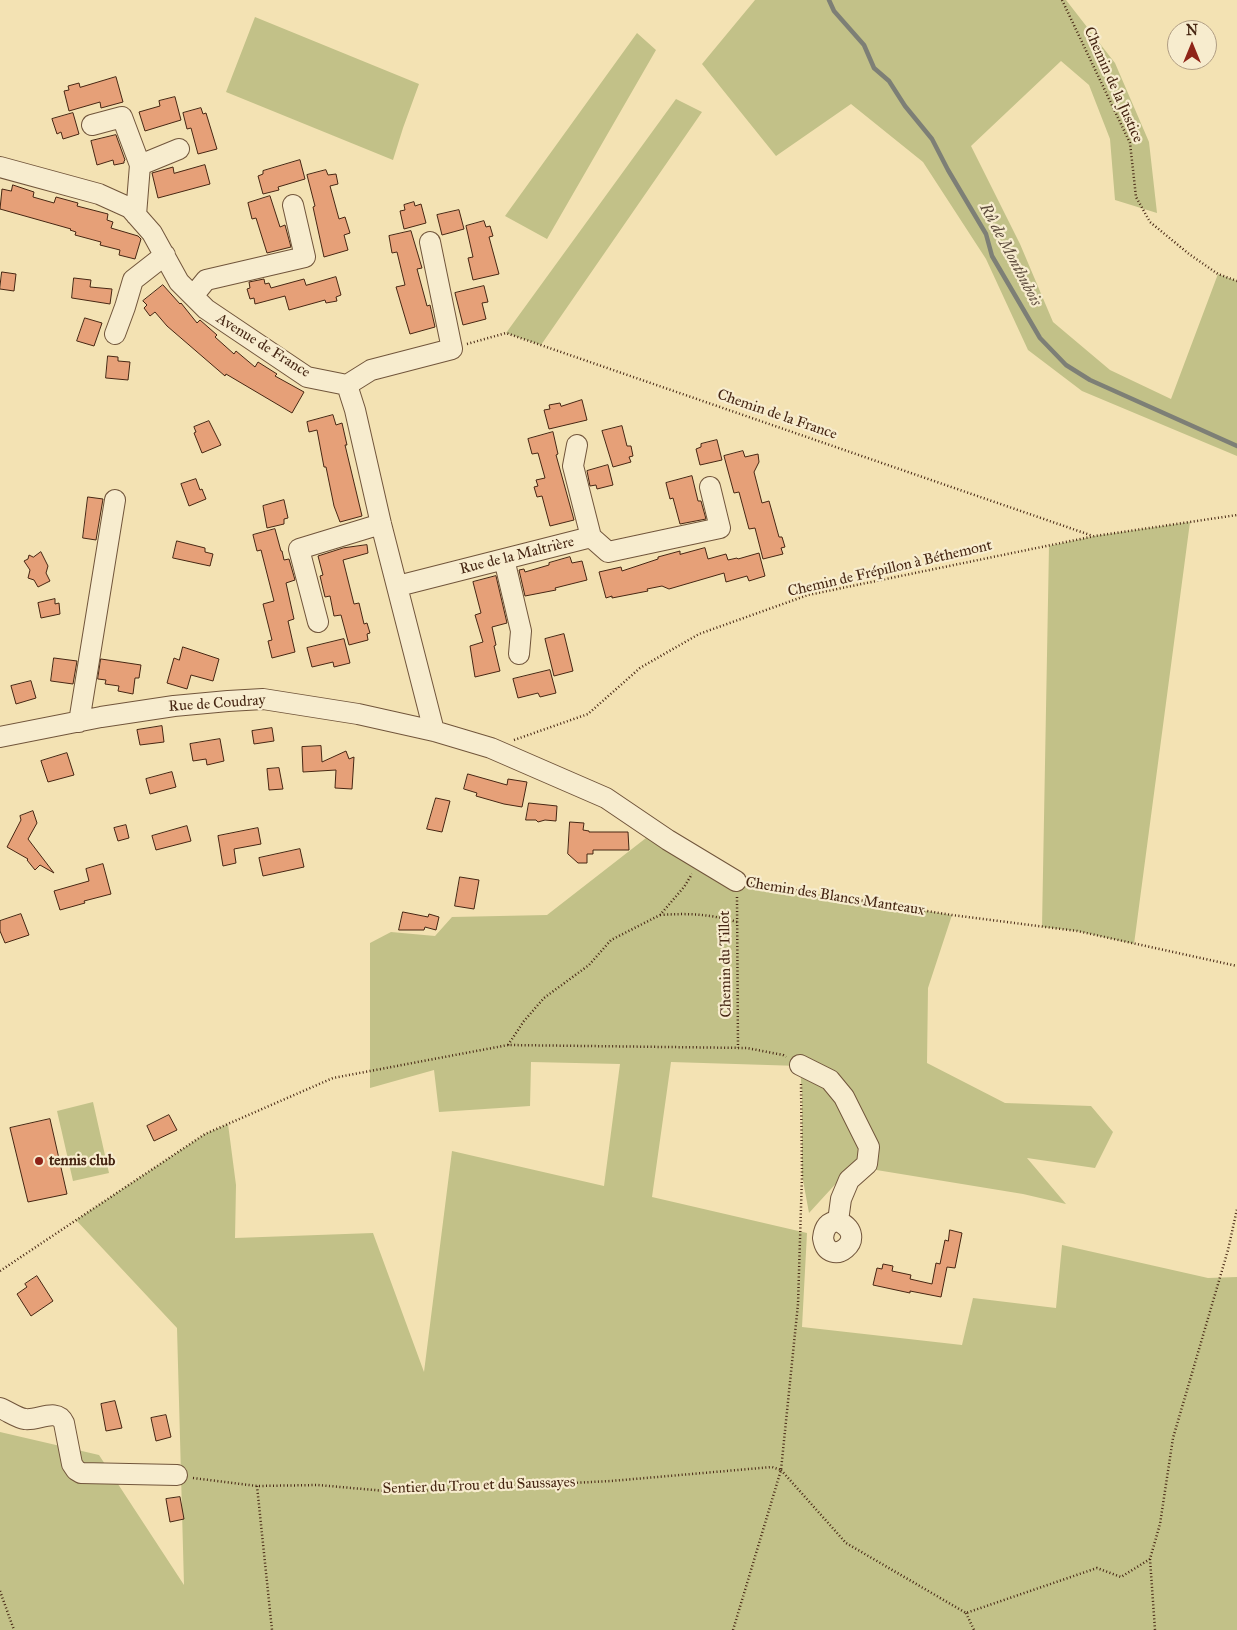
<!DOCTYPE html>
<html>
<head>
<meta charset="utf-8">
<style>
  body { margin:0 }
  #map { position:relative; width:1237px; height:1630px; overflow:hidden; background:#f3e2b3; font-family:"IM FELL Great Primer",serif }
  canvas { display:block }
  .north { position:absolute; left:1167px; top:20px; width:50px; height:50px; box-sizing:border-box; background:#f7ecce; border:1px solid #b09d83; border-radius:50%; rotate:0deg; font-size:14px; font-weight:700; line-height:20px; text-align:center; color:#462613 }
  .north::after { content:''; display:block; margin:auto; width:18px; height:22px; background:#8f2418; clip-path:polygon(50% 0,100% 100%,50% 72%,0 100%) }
</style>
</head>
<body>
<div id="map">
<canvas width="1237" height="1630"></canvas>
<div class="north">N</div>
</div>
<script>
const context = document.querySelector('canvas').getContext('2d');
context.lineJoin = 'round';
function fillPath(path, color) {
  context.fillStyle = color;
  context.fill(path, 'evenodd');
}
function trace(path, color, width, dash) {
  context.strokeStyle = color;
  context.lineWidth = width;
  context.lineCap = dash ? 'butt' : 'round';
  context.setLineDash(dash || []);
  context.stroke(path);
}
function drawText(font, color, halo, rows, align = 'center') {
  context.font = font + ' "IM FELL Great Primer",serif';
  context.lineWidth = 4.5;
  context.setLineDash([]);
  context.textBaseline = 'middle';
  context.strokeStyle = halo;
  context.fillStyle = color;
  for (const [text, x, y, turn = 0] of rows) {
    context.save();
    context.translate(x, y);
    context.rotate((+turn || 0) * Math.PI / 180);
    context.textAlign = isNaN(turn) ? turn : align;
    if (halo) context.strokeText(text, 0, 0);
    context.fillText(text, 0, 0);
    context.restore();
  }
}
const green = new Path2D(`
  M755,0H1066L1115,63L1149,142L1157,213L1115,200L1110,139L1089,85L1061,61L971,146L1020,244L1053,322L1110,370L1171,399L1218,274L1237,281V456L1082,391L1028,350L986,259L923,162L851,104L776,156L702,64Z
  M255,17L419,84L403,128L393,160L226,92Z
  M637,33L656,50L547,239L505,216Z
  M676,99L702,112L541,345L506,333Z
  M1190,522L1134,944L1077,931L1042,927L1049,546L1095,536Z
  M655,831L736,881L952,915L928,988L927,1063L1005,1103L1091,1106L1113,1132L1095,1168L1027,1158L1066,1204L1023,1194L852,1166L809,1213L802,1175V1094L800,1066L671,1062L652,1197L807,1233L802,1327L962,1345L973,1298L1056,1308L1062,1245L1208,1278L1237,1277V1630H0V1432L99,1455L184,1585L177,1328L76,1220L205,1134L228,1124L236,1185L235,1238L373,1233L424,1372L452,1151L604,1186L620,1064L531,1062L530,1106L439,1112L434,1070L370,1088V943L391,932L435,936L452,917L547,915Z
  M93,1102L109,1173L73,1181L57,1111Z`);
const stream = new Path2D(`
  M829,0L834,11L864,45L874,68L889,81L905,106L932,139L948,170L986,234L992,256L1040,338L1066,365L1090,380L1237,446`);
const building = new Path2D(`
  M116,77L123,102L101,108L100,102L69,111L64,91L69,90L68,86L79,83L80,87Z
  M175,97L181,120L145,131L139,112L160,106L159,101Z
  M201,108L203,114L206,113L217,149L198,154L191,128L187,129L183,113Z
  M73,113L79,134L63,139L61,132L57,134L52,119Z
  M116,135L125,160L124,161V163L114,165L113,160L97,165L91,141Z
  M300,160L305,179L278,187L279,190L263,194L258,176L263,174V171Z
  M205,165L210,184L158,198L152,173L173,167L174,173Z
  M326,170L328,175L336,174L338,184L330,186L339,219L345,217L350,233L344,235L348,250L324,257L313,207L315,206L307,175Z
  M13,185L34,192L33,197L54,203L56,197L78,203L77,206L108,214L107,220L113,222L111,228L138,236L141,239L135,259L119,255L120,250L100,245L101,242L75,235L76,232L70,230L71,229L0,209L2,189L11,191Z
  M270,196L280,227L285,225L291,247L267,253L256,218L252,219L248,203Z
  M414,202L415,206L421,204L426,223L404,229L400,211L405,210L404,205Z
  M459,210L464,229L442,235L437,215Z
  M484,221L486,227L490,226L493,236L489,237L499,274L473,280L468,258L473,257L466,226Z
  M411,231L422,268L417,269L427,306L430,305L435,327L410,334L396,287L405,285L397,252L392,253L389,236Z
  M2,272L16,274L14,291L0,289Z
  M336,277L341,295L336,297L337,301L326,303L325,300L289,310L285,296L255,304L254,298L250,299L247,289L250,288L249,282L264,279L265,284L269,283L271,288L304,279L306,285Z
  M74,278L91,280L90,287L112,289L110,304L72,298Z
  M163,285L180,304L181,303L197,323L200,320L217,335L215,337L234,354L236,351L255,367L258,362L277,374L275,376L304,392L292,413L226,374L225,376L167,326L155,312L150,316L144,308L147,305L143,301Z
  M484,286L488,302L482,303L486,319L463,325L455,293Z
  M85,318L102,323L94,346L77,341Z
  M108,356L118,357V361L130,362L128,380L106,378Z
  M582,400L587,420L549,429L544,410L550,409L549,405L560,403L561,406Z
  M333,415L336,425L342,423L347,445H345L362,516L340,522L334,506L326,467H324L317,430L309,432L307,422Z
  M209,421L221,445L202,453L194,433L196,432L194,427Z
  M622,426L627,446H631L633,456L629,457L631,462L613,467L602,431Z
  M553,432L558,454L556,455L574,520L550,526L542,496L537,497L534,487L538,486L536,480L545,478L538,453L532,454L528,439Z
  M717,440L722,460L700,465L696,449L701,447V444Z
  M743,451L745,457L758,454L759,462L754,472L762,503L769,501L779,537H782L785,547L781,548L783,554L763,559L755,528L749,529L739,492L734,493L724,456Z
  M608,465L613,485L597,489L596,485L590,486L587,471Z
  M692,476L698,501H701L706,519L680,524L673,498L670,499L666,483Z
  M196,479L200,490L202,489L206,499L189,506L181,484Z
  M88,497L103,499L96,540L83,538Z
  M284,500L288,518L284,519V524L267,528L263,506Z
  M275,529L281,551H282L284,560L289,559L295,580L286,583L294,619L288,621L295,652L272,658L268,641L272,640L263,604L274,601L261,550L257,551L253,535Z
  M177,541L205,548V552L213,554L210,566L173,558Z
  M367,545L368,553L343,560L354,604L359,603L364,624L367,623L370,633L367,634L368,640L349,645L341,615L334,616L330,596L325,597L320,576L323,575L318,556L343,548Z
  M705,548L708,559L726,554L728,560L737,558L738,559L759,553L765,576L749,581L747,576L726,582L724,573L669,589L662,586L647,589L648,591L612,598V596L606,598L599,572L621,567L622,571L658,559V557L680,551V554Z
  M41,552L48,566L46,573L50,581L38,587L34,580L28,578L30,570L24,561L28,559L29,555L33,557Z
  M570,557L572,563L582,561L587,580L555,588L556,590L525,596L519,570L524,569L525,572L549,565V563Z
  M496,576L507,623L492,627L496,645L494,646L500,671L475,677L470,646L483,642L475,615L481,613L473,582Z
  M55,599V604L59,603L60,614L41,618L38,603Z
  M564,634L573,671L554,676L545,639Z
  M344,639L350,663L334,667L333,662L312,667L307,648Z
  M183,647L219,659L213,681L191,675L187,689L167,683L174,658L179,660Z
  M54,658L77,661L73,684L51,681Z
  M101,659L141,665L139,678H135L133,694L118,691L119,686L105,684L106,680L98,679Z
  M550,670L556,693L540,697L538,693L518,698L513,679Z
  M31,681L36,698L16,704L11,686Z
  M162,726L164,742L140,745L137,730Z
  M272,728L274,741L254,744L252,731Z
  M220,739L224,761L207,765L206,759L193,761L190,744Z
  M321,746L322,762L346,751L349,759L354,757L352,789L335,788L336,770L303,772L302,747Z
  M67,753L74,775L48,782L41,761Z
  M279,768L283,789L269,790L267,769Z
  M172,772L176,787L150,794L146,779Z
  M468,774L507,785L508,779L527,782L522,807L504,804L476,796L477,793L464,789Z
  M436,798L450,801L442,832L427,829Z
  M529,803L557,806L556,821L545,820L538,822L536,820H526Z
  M33,811L37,823L28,839L54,873L40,865L35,870L27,860L28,859L7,847L21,820L20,816Z
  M570,822L584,823L583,830L589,831V832H628L629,850H593V854H587V863H578L568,854Z
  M126,825L129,838L118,841L114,828Z
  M187,826L191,841L156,850L152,836Z
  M258,828L261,844L234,849L236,863L223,866L218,836Z
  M300,849L304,867L263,876L259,858Z
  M103,864L111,894L84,901L85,903L60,910L54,891L89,881L86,869Z
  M460,877L479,880L474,909L455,906Z
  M403,912L428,917L429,914L439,917L436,930L425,927L424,930H399Z
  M21,914L29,935L5,943L0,931V921Z
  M169,1115L177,1130L154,1141L147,1126Z
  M50,1119L67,1194L28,1202L10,1128Z
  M950,1230L962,1233L955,1268L947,1267L941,1297L910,1291V1293L873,1285L877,1268L882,1269L883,1264L893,1266L892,1271L911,1275L910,1279L932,1284L936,1263L940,1264L945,1240L948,1241Z
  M37,1276L53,1301L31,1316L17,1294L27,1287L25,1284Z
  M115,1401L122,1428L106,1431L101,1404Z
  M166,1415L171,1437L156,1441L151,1418Z
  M180,1497L184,1519L170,1522L166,1499Z`);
const path = new Path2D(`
  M1062,0L1130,143L1136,197L1150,222L1189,254L1218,274L1237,281
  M467,344L506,333L1093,536
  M514,740L588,714L640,668L699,634L808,595L1095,536L1237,515
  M751,883L952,915L1077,931L1237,966
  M737,897L738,1048
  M660,915C688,913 710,914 737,922
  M508,1045L524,1021L544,998L589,965L611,940L660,915L684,887L692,874
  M0,1271L205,1134L333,1078L508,1045L747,1048L783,1055L786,1057
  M781,1470L846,1543L966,1613L1097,1568L1121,1577L1150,1559L1160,1524L1173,1438L1228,1250L1237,1209
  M193,1478L257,1486L318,1485L397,1492L611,1481L772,1467L781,1470
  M257,1486L272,1630
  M1150,1559L1155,1630
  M0,1591L14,1630
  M966,1613L974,1630
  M733,1630L781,1470L798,1304L802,1175L801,1084`);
const minor = new Path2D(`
  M92,125L122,117L140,165
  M0,167L99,194L130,208L152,233L179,282L206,309L307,377L347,385L355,410L381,524L434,731
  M136,215L140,165L179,149
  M193,296L206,280L305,257L293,205
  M115,334L125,307L133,280L165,255
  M347,385L371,370L452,349L430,242
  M577,445L573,466L591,537
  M504,559L521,631L519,654
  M398,586L591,537L608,552L720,528L710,487
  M318,622L299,549L381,524
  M79,722L115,500
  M0,737L101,717L174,706L228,701L263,699L358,714L434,731L491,748L606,798L668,840L736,881
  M800,1065L830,1080L844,1097L869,1147L867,1164L849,1180L841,1199L838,1221
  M838,1221C873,1238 828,1271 823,1238C824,1228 828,1222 838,1221Z
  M0,1408C8,1411 17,1418 25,1419C38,1421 57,1407 64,1423L72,1464L76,1470L81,1473L177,1475`);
const markers = [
  [39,1161,5,"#8f2418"]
];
const streetNames = [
  ["Chemin de la Justice",1113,85,66],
  ["Avenue de France",263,346,32],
  ["Chemin de la France",777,415,19],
  ["Rue de la Maltrière",517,556,-14],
  ["Chemin de Frépillon à Béthemont",890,569,-13],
  ["Rue de Coudray",217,704,-4],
  ["Chemin des Blancs Manteaux",835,897,9],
  ["Chemin du Tillot",726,964,-91],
  ["Sentier du Trou et du Saussayes",479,1486,-2]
];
const poiNames = [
  ["tennis club",49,1161]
];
const waterNames = [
  ["Rû de Monthubois",1010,255,62]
];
fillPath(green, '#c2c188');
trace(stream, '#7d7f76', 4.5);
fillPath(building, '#e6a078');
trace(building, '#462613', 1);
trace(minor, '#71553b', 22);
trace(path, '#462613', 2.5, [1, 2.5]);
trace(minor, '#f7ecce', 20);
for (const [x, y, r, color] of markers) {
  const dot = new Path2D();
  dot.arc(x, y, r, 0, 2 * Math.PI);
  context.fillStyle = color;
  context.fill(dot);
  trace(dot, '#f7ecce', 2);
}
drawText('15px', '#462613', '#f7ecce', streetNames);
drawText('bold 15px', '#462613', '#f7ecce', poiNames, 'left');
drawText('italic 16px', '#5d4b3c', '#f7ecce', waterNames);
</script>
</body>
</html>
